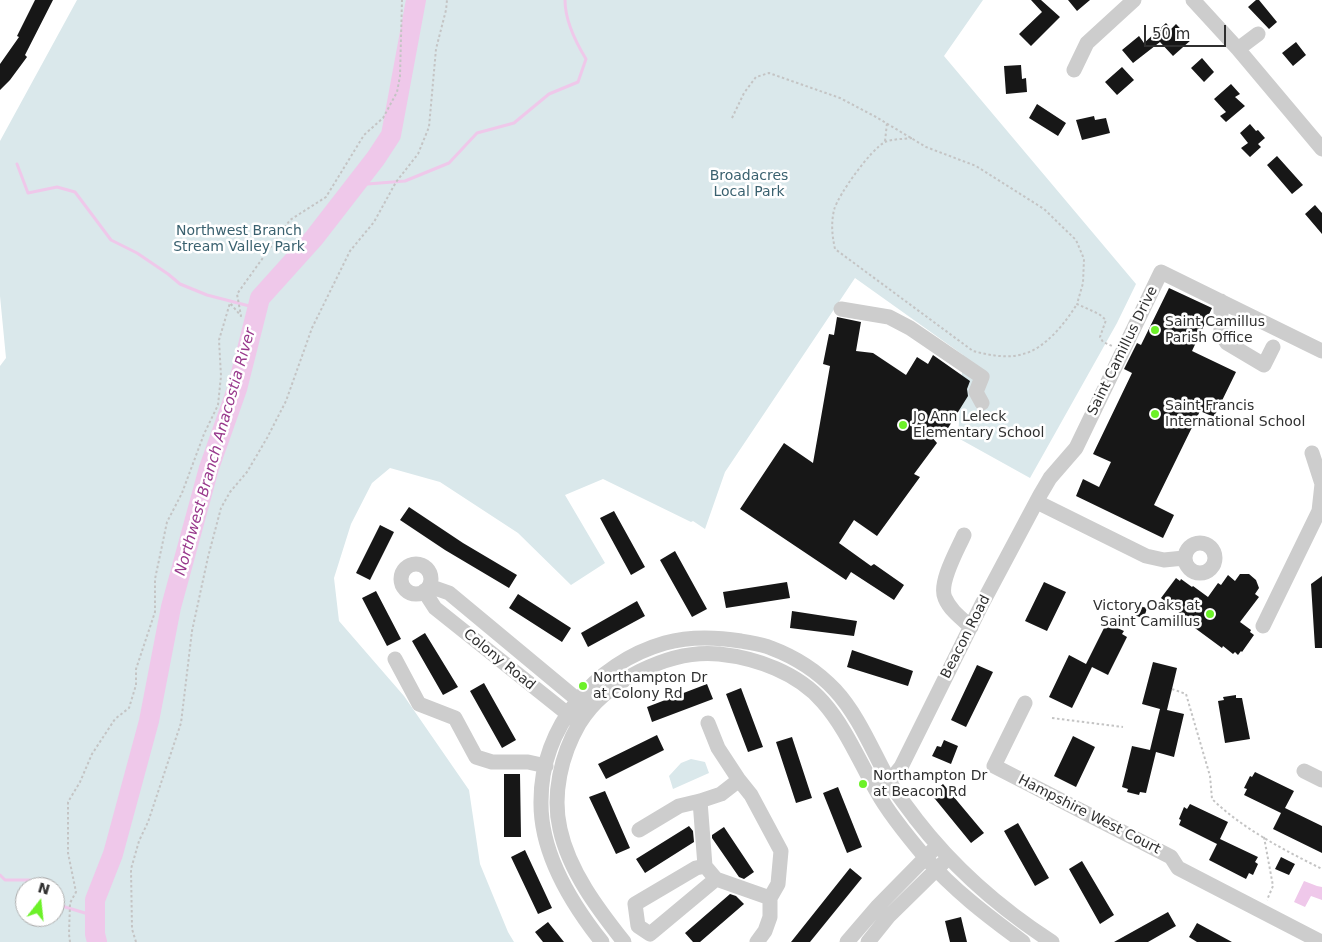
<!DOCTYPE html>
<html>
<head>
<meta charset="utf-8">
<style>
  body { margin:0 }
  #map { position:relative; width:1322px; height:942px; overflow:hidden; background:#fff; font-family:"DejaVu Sans",sans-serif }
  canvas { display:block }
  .north { position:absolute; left:15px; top:877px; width:50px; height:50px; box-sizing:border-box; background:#fff; border:1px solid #acacac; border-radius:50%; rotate:16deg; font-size:14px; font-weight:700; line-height:20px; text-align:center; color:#303030 }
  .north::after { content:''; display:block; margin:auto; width:18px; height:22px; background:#6cf128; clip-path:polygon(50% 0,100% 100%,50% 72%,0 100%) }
  .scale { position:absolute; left:1144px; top:25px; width:82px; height:22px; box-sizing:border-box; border:2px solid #303030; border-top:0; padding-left:6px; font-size:15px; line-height:18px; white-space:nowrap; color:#303030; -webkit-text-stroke:4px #fff; paint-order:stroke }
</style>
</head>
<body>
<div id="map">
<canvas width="1322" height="942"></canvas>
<div class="north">N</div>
<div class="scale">50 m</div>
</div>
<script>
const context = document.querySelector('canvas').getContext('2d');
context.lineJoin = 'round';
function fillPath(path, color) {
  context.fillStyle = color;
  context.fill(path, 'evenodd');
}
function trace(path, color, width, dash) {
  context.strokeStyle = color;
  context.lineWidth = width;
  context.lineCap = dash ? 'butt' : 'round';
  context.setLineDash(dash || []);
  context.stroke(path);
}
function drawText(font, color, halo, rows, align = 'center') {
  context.font = font + ' "DejaVu Sans",sans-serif';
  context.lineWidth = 5;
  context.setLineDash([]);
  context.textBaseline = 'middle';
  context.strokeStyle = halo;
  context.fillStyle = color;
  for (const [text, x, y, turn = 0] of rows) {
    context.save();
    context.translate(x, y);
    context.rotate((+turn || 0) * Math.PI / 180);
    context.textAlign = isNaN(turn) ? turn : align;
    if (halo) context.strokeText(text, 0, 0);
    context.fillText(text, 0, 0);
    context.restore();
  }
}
const green = new Path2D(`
  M77,0H983L944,56L1136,284L1117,323L1030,478L958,438L963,355L855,278L725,472L705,529L693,521L691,522L603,479L565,495L605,563L571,585L518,533L440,482L390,468L372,483L351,524L334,578L339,621L404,696L469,790L480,864L508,932L514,942H0V366L6,358L0,296V141ZM25,887H55V917H25Z
  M691,759L705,762L709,773L673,789L669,776L681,763Z`);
const water = new Path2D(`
  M1304,881L1317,886L1322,887V900L1311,896L1305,907L1294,902Z`);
const stream = new Path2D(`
  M17,164L28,193L57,187L75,192L111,240L137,253L168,274L180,284L207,295L257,308
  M355,185L405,181L449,163L477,133L514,123L549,94L578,82L586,59C575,41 565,21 565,0
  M0,875L5,880H30L43,887
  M55,897L65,907L95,916`);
const river = new Path2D(`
  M97,942L95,934V900L113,854L149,721L171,607L209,468L237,389L260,298L314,238L376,158L391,135L416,0`);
const building = new Path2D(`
  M35,0H53L25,55L27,57L10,80L0,90V64L19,37L17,36Z
  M1031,0H1041L1060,17L1031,46L1019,34L1042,12Z
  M1068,0H1090L1077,11Z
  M1256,0H1259L1277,22L1269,29L1248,7Z
  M1166,23L1171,29L1176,24L1191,40L1173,56L1160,42L1133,63L1122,50L1139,36L1144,43Z
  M1296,42L1306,55L1293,66L1282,53Z
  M1202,58L1214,72L1204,82L1191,68Z
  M1021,65L1022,79L1026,78L1027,92L1006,94L1004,66Z
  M1122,67L1134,80L1117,95L1105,82Z
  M1231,84L1240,94L1235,97L1245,106L1226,122L1220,116L1226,112L1214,99Z
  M1037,104L1066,123L1058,136L1029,118Z
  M1094,116L1095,120L1106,118L1110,133L1082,140L1076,120Z
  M1250,124L1256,131L1258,130L1265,138L1258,144L1261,147L1250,157L1241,148L1248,143L1240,133Z
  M1277,156L1303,185L1292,194L1267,165Z
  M1315,205L1322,213V234L1305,214Z
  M1169,288L1212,308L1192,351L1236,372L1214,417L1200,411L1154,505L1174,515L1163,538L1076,496L1083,479L1099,487L1111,462L1093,454L1132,373L1124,369L1137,343L1141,345Z
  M837,317L861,322L856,351L873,353L906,375L917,357L928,364L933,355L970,381L967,389L968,396L945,433L925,429L937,443L914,474L920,477L877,536L854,520L839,543L871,566L874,564L904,585L894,600L851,572L846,580L740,509L784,443L813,463L830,366L823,364L829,334L834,335Z
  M409,507L463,543L517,575L509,588L445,550L400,520Z
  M614,511L645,567L631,575L600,518Z
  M380,525L394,532L370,580L356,573Z
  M675,551L707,609L692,617L660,560Z
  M1240,574H1249L1256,580L1259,588L1255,594L1259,597L1240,622L1251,630L1250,632L1254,635L1242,652L1241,651L1238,655L1235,652L1233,654L1223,646L1222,648L1184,620L1189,621L1161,598L1176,578L1180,581L1181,579L1192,587L1193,586L1208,597L1218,583L1221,585L1228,575L1235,581Z
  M1322,576V648H1315L1311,584Z
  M787,582L790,598L726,608L723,592Z
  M1044,582L1066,592L1047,631L1025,621Z
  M376,591L401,639L387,646L362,598Z
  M518,594L571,628L562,642L509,608Z
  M637,601L645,616L588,647L581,633Z
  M1139,606L1147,608L1144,618L1136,616Z
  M792,611L857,621L854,636L790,628Z
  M1111,625L1124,631L1122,634L1127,637L1108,675L1092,667L1072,708L1049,697L1069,655L1086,664L1105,626L1110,628Z
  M425,633L458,687L443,695L412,641Z
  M852,650L913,671L908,686L847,667Z
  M1153,662L1177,668L1167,710L1184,714L1174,757L1156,752L1146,793L1140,792L1139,795L1127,792L1128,789L1122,787L1132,746L1150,750L1160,709L1142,704Z
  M977,665L993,672L966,727L951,720Z
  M484,683L516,740L502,748L470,691Z
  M707,684L713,699L652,722L647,707Z
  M741,688L763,747L748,752L726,694Z
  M1236,695V698H1242L1250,739L1225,743L1218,701L1224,700L1223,697Z
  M657,735L664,750L606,779L598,764Z
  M1073,736L1095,747L1076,787L1054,776Z
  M792,737L812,798L796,803L776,742Z
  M944,740L958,746L951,764L932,756L937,746L941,747Z
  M1255,772L1294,791L1285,808L1322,826V853L1273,829L1281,813L1244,795L1247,789L1244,788L1250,776L1252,777Z
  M504,774H520L521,837H504Z
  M943,784L984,833L971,843L931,794Z
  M838,787L862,847L847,853L823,793Z
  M605,791L630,848L616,854L589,797Z
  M1190,804L1228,822L1220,839L1258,857L1255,862L1258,864L1253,875L1249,873L1246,879L1209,860L1217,844L1179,825L1181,820L1179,819L1184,807L1187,809Z
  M1018,823L1049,878L1035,886L1004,831Z
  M689,826L693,831L694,842L645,873L636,859Z
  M724,827L754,872L744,879L739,877L712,838V835Z
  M525,850L552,908L538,914L511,857Z
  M1281,857L1295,864L1289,875L1275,869Z
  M1082,861L1114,915L1100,924L1069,869Z
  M850,868L862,878L810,942H791Z
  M730,894L736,896L744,904L700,942H693L685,933Z
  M1168,912L1176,926L1148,942H1114Z
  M961,917L967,942H950L945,921Z
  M548,922L564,942H543L535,932Z
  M1197,923L1232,942H1197L1189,937Z`);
const path = new Path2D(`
  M732,118L744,93L756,77L769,73L840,98L876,117L926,147L976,166L1044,209L1076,240L1084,259L1083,283L1077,304L1099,314L1106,320L1100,337L1103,342L1112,346
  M912,138C904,139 892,139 885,142C871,149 838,195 834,210C831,224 832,235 835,249L973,351C989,355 1007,359 1023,354C1045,349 1066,322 1077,304
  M885,141L887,123
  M1172,689L1186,694L1210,776L1212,799C1243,829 1284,850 1322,869
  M1052,718L1123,727
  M1264,837L1273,886L1267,900
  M70,942L69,934L70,903L76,892L68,853V802L80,782L92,754L115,719L129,708L136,685V669L155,612V579L167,522L182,493L204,434L218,405L221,376L219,340L230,303L241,316L237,294L290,220L326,197L364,135L383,118L397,92L400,76L402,0
  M136,942L132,929L131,869L139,841L148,822L181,723L192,631L208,557L221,508L230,492L247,472L267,438L286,401L312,328L350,251L374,222L396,182L418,154L429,127L436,49L446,10L447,0`);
const minor = new Path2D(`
  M1193,0L1238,49L1322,149
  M1238,49L1258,34
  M1074,70L1087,43L1134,0
  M1221,301V334L1227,343L1264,365L1273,347
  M841,309L889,317L910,328L982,377L976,392L982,403
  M1037,502L1146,556L1164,560L1184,558
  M964,535C958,549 938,583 945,598C950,610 961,618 971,627
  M1185 558a15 15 0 1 1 30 0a15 15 0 1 1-30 0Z
  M401 579a15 15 0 1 1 30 0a15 15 0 1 1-30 0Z
  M429,586L449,593L585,706
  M424,591L435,608L574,719
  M1263,626L1319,511L1322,484L1312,453
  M395,659L419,704L455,718L476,757L492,762H528L546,766
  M1025,703L994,766L1171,857L1178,868L1321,942
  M708,723L718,748L739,780
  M1304,771L1322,780
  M884,788L901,767L982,604L1040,495L1050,478L1076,448L1161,272L1322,351
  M700,801L705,866L716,879L770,898
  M639,830L679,806L700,801L721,794L739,780L751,795L781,851L778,884L770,898V917L765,931L757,942
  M705,866L696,868L635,904L638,926L650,934L716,879
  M602,942C571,903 540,852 541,801C541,727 595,663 665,643C690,636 716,637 741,641C751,643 762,644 771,648C795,657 818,672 835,690C860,717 874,755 892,786C899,797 908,808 916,819C953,867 1001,909 1052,942
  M624,942C598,909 569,871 560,829C552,795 561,755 579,724C605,681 670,649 719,654C757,658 798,673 823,702C846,728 860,763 877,792C889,814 909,838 925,857C952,889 989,917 1023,942
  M847,942L878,906L933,850
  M868,942L888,917L943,863`);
const markers = [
  [1155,330,5,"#6cf128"],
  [1155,414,5,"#6cf128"],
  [903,425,5,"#6cf128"],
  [1210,614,5,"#6cf128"],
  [583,686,5,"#6cf128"],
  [863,784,5,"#6cf128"]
];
const parkNames = [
  ["Broadacres",749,176],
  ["Local Park",749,192],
  ["Northwest Branch",239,231],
  ["Stream Valley Park",239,247]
];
const poiNames = [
  ["Saint Camillus",1165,322],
  ["Parish Office",1165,338],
  ["Saint Francis",1165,406],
  ["International School",1165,422],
  ["Jo Ann Leleck",913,417],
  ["Elementary School",913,433],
  ["Victory Oaks at",1200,606,"right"],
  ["Saint Camillus",1200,622,"right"],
  ["Northampton Dr",593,678],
  ["at Colony Rd",593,694],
  ["Northampton Dr",873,776],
  ["at Beacon Rd",873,792]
];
const streetNames = [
  ["Saint Camillus Drive",1123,351,-64],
  ["Beacon Road",966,637,-63],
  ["Colony Road",499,660,39],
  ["Hampshire West Court",1089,815,27]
];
const waterNames = [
  ["Northwest Branch Anacostia River",216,452,-74]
];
fillPath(green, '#dae8eb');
fillPath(water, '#efc8ea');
trace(stream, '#efc8ea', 3);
trace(river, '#efc8ea', 20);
fillPath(building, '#171717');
trace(path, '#c4c4c4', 2, [2.5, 2.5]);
trace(minor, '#cdcdcd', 15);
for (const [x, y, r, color] of markers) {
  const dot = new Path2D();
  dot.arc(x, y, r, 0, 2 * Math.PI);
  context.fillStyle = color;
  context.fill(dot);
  trace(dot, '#fff', 2);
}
drawText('14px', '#3a616f', '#fff', parkNames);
drawText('14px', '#303030', '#fff', poiNames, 'left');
drawText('14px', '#303030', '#fff', streetNames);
drawText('italic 15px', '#98388c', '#fff', waterNames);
</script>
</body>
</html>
